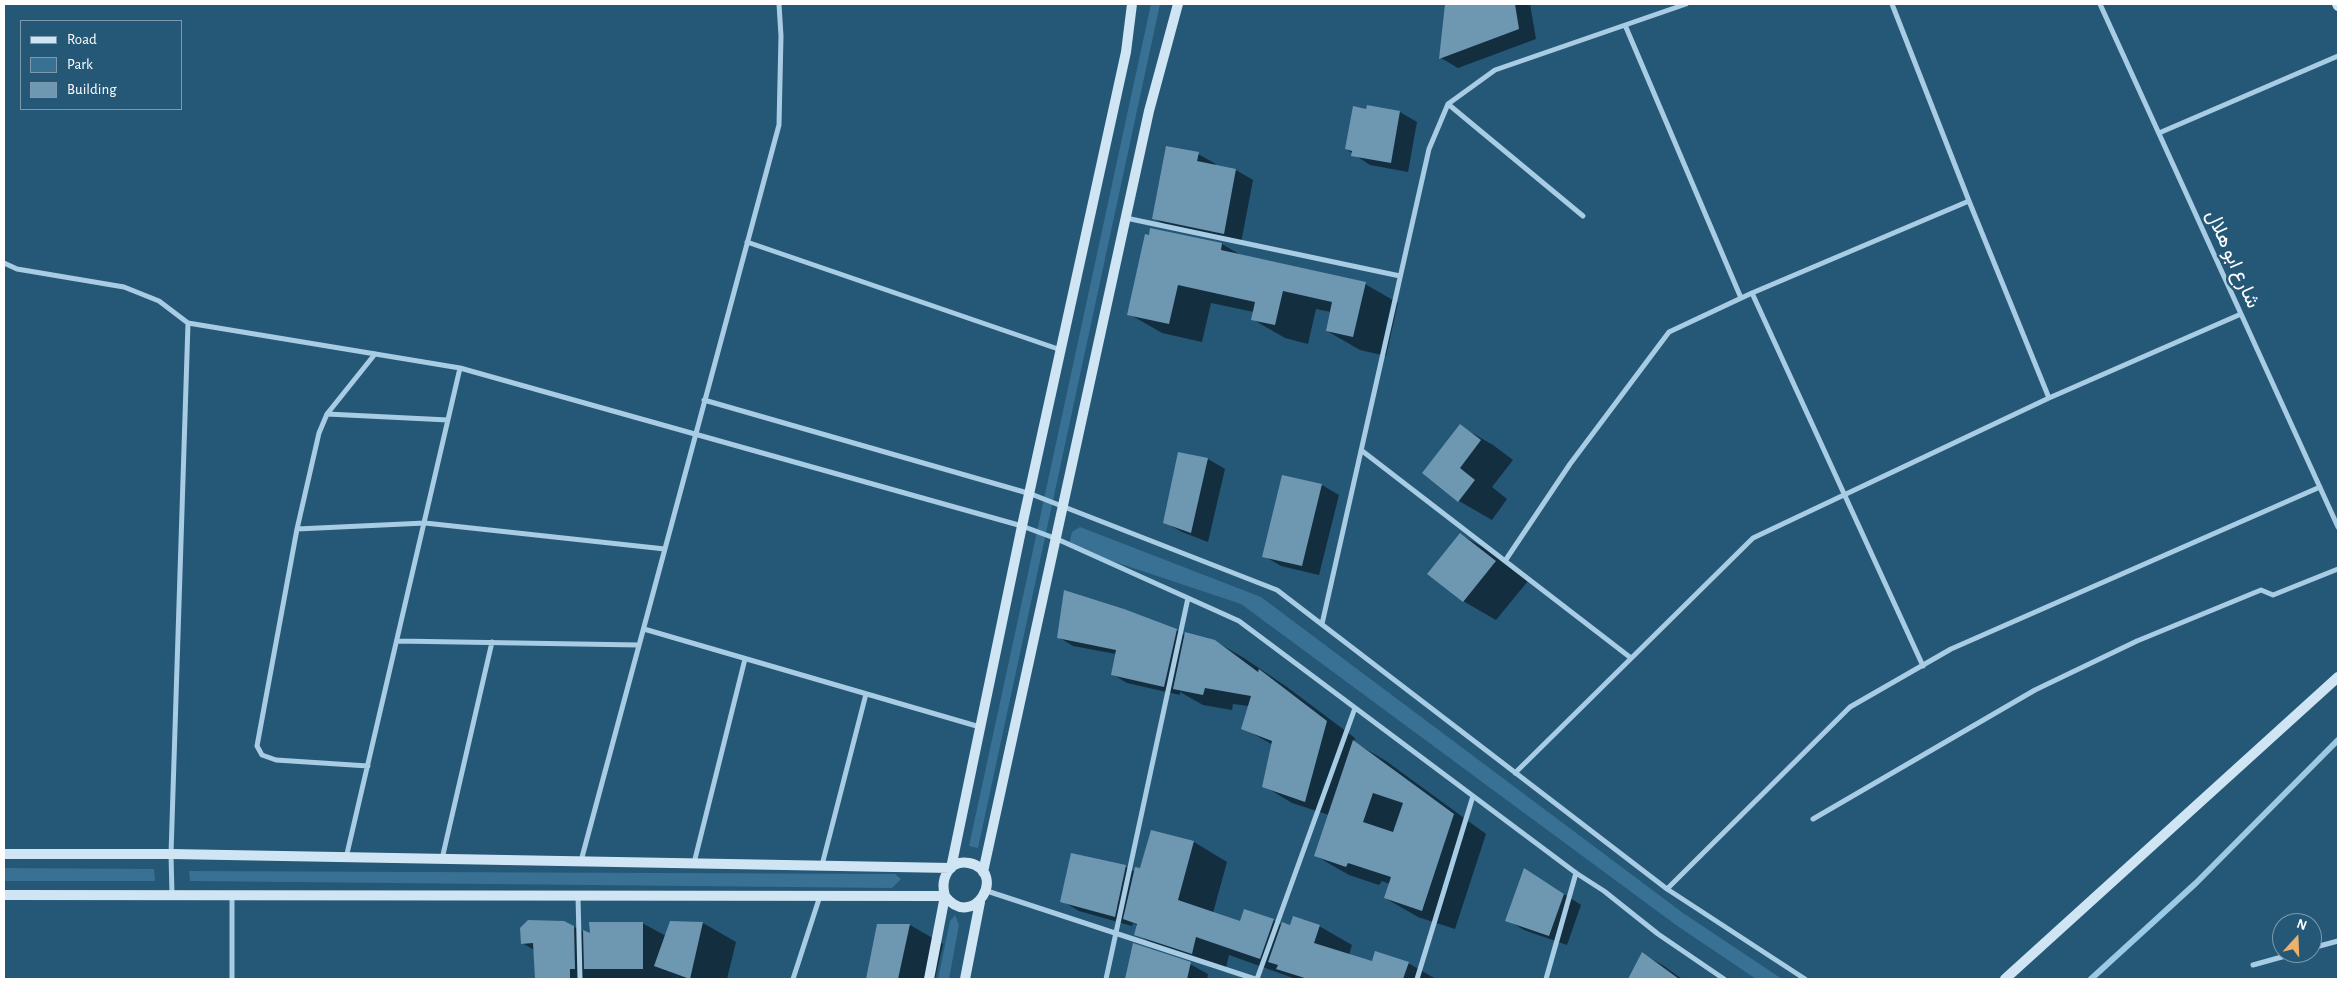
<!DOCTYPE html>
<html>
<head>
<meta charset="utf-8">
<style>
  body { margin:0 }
  #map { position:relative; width:2342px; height:983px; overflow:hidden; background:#255777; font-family:"Alegreya Sans",sans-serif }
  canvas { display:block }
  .frame { position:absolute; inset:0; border:5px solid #fff; pointer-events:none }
  .legend { position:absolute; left:20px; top:20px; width:162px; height:90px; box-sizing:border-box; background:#255777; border:1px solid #7c9aad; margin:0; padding:6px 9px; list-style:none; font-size:15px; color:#fff }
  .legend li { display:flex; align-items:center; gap:10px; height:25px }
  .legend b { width:25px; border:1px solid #7c9aad }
  .north { position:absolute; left:2272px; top:913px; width:50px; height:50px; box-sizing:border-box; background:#255777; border:1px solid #7c9aad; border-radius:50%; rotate:20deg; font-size:14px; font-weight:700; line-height:20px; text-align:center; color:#fff }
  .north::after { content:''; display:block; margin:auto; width:18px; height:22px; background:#ecb26c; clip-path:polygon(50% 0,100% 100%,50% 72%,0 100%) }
</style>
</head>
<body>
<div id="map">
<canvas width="2342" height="983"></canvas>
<div class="frame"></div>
<ul class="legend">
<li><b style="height:6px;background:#d0e5f3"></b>Road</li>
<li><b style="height:14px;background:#397195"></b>Park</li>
<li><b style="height:14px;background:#6e97b2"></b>Building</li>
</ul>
<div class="north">N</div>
</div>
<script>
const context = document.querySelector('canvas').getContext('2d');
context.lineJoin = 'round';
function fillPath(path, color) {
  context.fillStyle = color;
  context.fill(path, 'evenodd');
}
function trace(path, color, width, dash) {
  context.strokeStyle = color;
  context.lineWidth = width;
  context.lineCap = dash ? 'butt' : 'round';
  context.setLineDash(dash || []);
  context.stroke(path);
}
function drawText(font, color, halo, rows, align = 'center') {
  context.font = font + ' "Alegreya Sans",Vazirmatn,sans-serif';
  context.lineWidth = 5;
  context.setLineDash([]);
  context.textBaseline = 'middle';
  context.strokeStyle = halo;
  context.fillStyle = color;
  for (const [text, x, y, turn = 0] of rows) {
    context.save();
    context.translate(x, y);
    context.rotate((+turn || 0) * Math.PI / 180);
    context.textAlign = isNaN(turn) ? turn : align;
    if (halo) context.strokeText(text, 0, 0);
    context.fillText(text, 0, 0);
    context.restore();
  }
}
const green = new Path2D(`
  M1151,4H1160L978,848L969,846Z
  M1080,527L1261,597L1683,913L1782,979H1756L1676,925L1241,604L1073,548L1069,544L1072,532Z
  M4,868L154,869L155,881H4Z
  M189,871L895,874L901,879L892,888L190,881Z
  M955,915L959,925L949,979H938L950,921Z`);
const shadow = new Path2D(`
  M1446,4H1530L1536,39L1458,68L1441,58Z
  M1368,106L1400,112L1417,122L1408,172L1370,165L1346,149Z
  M1198,154L1216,164L1215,166L1236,170L1253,180L1241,243L1171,228L1153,218Z
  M1151,229L1222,244L1244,257L1365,284L1398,303L1386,356L1360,350L1327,331L1331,312L1316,309L1308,344L1285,338L1252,319L1254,312L1211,303L1202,342L1162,333L1129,314Z
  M1460,426L1493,445L1513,460L1492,487L1507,499L1492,520L1459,501Z
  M1208,459L1225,469L1208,542L1182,532L1164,522Z
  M1322,485L1339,495L1319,575L1281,566L1264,556Z
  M1460,534L1493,553L1528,581L1496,620L1463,601Z
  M1176,630L1186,636L1215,641L1244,658L1287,687L1355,738L1354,742L1386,761L1486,834L1455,929L1418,917L1385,898L1390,884L1382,881L1379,885L1349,875L1316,856L1329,815L1292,803L1264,786L1273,745L1243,728L1249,706L1233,704L1232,710L1203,705L1180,692V695L1127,683L1112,674L1116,654L1073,646L1058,637Z
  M1151,831L1194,842L1227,862L1213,913L1240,923L1273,920L1282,925L1319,926L1352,945L1349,955L1372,963H1408L1436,979H1296L1229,955L1225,972L1169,953L1136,934L1138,926L1133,923L1132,926L1079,911L1062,901L1126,867L1135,872L1141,870Z
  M1542,880L1581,905L1567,945L1524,930L1507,920Z
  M642,923L666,936L703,923L736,942L727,979H680L676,977V979H536L534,950L522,943L574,927L591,935Z
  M878,925H910L943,944L935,979H868Z
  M1134,945L1190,964L1208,974L1207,979H1127Z
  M1643,954L1664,966L1682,979H1630Z
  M67,978L69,979H36Z`);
const stream = new Path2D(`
  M2091,979L2196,883L2338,740`);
const building = new Path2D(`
  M1445,4H1515L1519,29L1439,59Z
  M1367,105L1400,111L1391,163L1351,156L1352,151L1345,149L1353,106L1366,109Z
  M1166,146L1199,152L1197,161L1236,169L1224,234L1152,219Z
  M1150,228L1222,243L1221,250L1366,282L1353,337L1326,331L1332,302L1283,291L1275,325L1251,320L1255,302L1178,285L1169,324L1127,315L1145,234L1149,235Z
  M1460,424L1481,440L1460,468L1475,480L1458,502L1422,473Z
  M1178,452L1208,458L1191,533L1163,523Z
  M1282,475L1322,484L1302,566L1262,557Z
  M1460,533L1496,561L1463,602L1427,574Z
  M1064,590L1124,609L1177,629L1164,687L1111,675L1116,650L1057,638Z
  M1185,632L1215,640L1258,672L1259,669L1327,721L1305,802L1262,787L1272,741L1241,729L1251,696L1205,688L1203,695L1173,689Z
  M1353,740L1454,814L1422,911L1384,898L1391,877L1348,863L1346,867L1314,856ZM1373,793L1403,803L1393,832L1363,822Z
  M1151,830L1194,841L1178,900L1240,921L1244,909L1274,919L1260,959L1196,937L1192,954L1134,935L1137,924L1123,919L1135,867L1140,868Z
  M1071,853L1126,865L1115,917L1060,902Z
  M1524,868L1564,894L1549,936L1505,921Z
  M1293,916L1320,925L1314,943L1372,961L1375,951L1409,962L1403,979H1308L1276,969L1278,965L1268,962L1282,922L1290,925Z
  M528,920L564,921L574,926L575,969H570V979H535L533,943L521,944L520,928Z
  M670,921L703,922L690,979L654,966Z
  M589,922H643V969H584L583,930L590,933Z
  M877,924H910L898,979H866Z
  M1133,943L1191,962L1187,979H1125Z
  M1642,952L1679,979H1628Z`);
const street = new Path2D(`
  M1892,4L1969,201
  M2100,4L2338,527
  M1625,25L1741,298
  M1448,104L1583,216
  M2159,133L2338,56
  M1126,218L1400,276
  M747,242L1061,350
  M4,263L17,269L124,287L159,301L188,323L460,368
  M1752,293L1923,666
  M704,400L1031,494L1277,590L1667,889L1805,979
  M327,414L448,420
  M1361,450L1631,658
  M297,529L425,523L665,549
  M1505,561L1570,464L1669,332L1752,293L1969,201L2049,398
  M1322,624L1429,149L1448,104L1495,70L1686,4
  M644,629L980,727
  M397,641L639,645
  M368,766L276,760L262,755L257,746L297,529L319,433L327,414L375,354
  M1515,773L1753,538L2049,398L2241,314
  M1813,819L2035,690L2137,641L2261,590L2273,595L2338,569
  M346,858L460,368L1022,526L1057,539L1239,621L1576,873L1604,891L1658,934L1724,979
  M442,859L492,642
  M581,861L779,125L781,36L779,4
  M694,863L745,659
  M822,865L866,694
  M1667,889L1850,707L1951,649L2320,487
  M987,891L1255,979
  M172,895L171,854L188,323
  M232,896V979
  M578,896L580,979
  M2312,948L2338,941
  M2253,965L2296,953
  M793,979L820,896
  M1106,979L1188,598
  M1257,979L1355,708
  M1417,979L1473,796
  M1546,979L1576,873`);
const secondary = new Path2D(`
  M2337,4L2338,6
  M4,854H171L951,868L1022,526L1126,52L1132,4
  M983,872L1149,111L1178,4
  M4,895L945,896
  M929,979L945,896C940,879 949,859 969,863C1009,872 973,932 945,896
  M965,979L980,902
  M2005,979L2338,677`);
const streetNames = [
  ["شارع ابو هلال",2233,259,66]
];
fillPath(green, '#397195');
fillPath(shadow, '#0007');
trace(stream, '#9cc9e3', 6);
fillPath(building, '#6e97b2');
trace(street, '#a7cce3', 5);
trace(secondary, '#d0e5f3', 10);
drawText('20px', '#fff', '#255777', streetNames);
</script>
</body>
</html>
